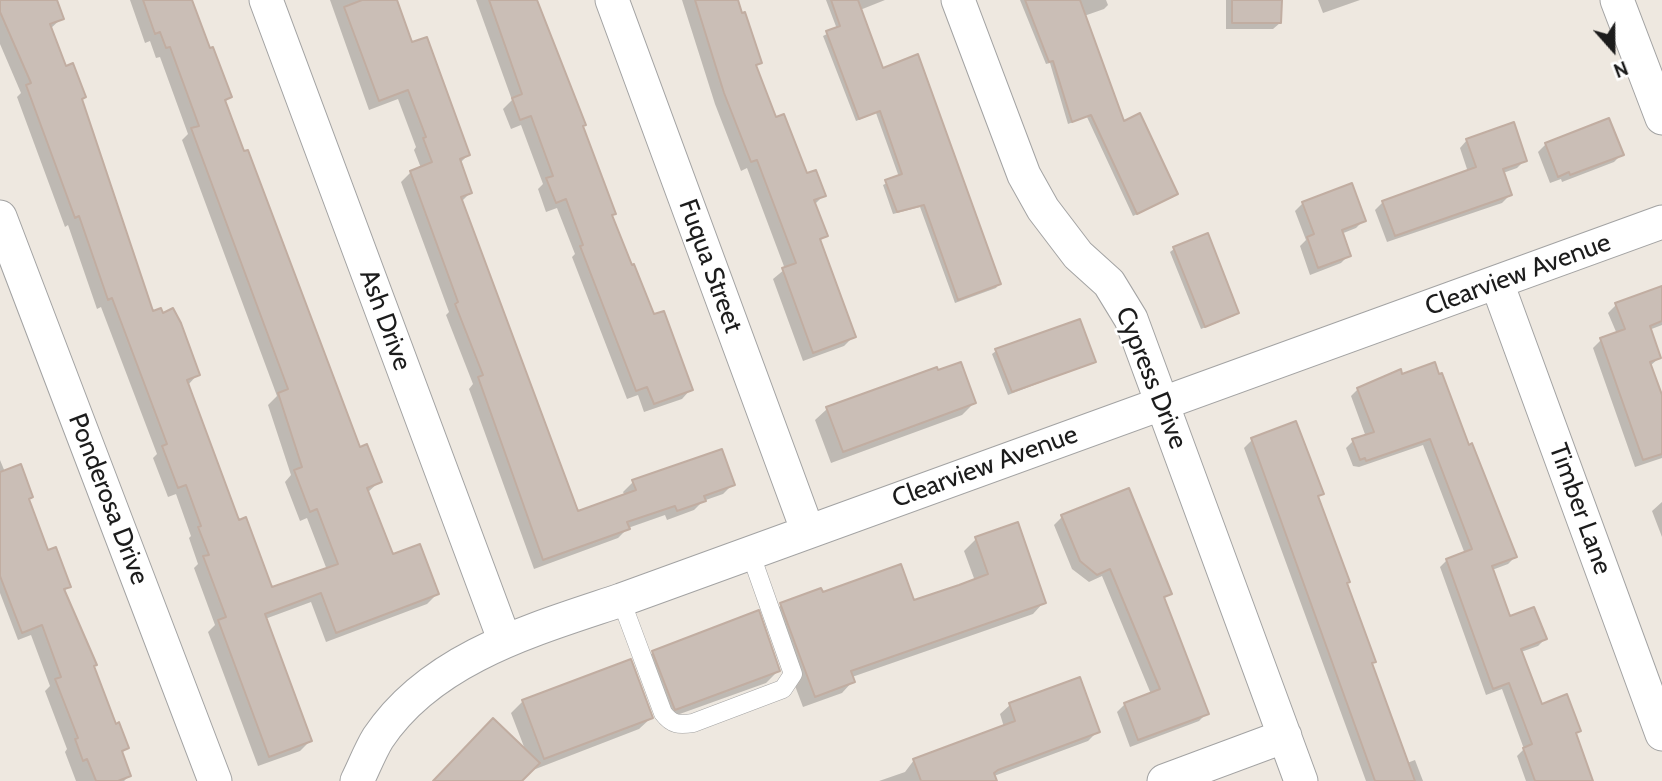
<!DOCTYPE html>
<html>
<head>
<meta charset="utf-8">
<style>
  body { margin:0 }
  #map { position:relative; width:1662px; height:781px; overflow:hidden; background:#eee8e0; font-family:Cabin,sans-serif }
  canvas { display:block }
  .north { position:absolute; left:1578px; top:14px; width:70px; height:70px; -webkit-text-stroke:5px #fff; paint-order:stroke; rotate:159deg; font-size:19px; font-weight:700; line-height:28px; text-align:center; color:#1c1c1c }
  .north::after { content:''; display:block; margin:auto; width:24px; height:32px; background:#1c1c1c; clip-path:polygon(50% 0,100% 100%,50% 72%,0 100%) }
</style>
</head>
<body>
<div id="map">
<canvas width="1662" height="781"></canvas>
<div class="north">N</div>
</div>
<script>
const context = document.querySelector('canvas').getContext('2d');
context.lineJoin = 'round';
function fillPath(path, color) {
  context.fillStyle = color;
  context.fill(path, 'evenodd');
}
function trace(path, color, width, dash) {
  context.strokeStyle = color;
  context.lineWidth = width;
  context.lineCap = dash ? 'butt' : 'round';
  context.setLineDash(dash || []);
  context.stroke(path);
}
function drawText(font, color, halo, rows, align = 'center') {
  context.font = font + ' Cabin,sans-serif';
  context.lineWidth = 5;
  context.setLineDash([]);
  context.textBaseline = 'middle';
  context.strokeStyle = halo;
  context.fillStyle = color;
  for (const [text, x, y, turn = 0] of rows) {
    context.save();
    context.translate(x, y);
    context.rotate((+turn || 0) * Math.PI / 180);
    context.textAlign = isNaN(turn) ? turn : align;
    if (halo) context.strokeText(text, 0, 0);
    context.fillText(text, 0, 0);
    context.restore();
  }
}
const shadow = new Path2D(`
  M0,0H55L62,18L50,29L80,100L152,314L198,374L188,385L238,522L271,590L327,570L307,518L300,521L285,482L291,475L268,405L277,396L182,140L188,134L160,57L156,58L150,41L145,43L130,0H191L230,97L224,103L360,449L379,482L367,493L392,557L437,594L427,604L326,642L311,602L265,619L310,741L300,751L258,766L208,632L215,625L194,568L198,564L189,538L191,536L176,494L168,497L153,458L157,454L101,307L97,309L68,225L65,227L17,97L21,93L0,44Z
  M330,0H395L411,45L468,155L459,164L470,193L461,202L577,513L625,496L623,492L633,482L733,484L723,494L703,501L694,510L667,520L665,515L628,528L618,538L534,569L469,389L473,384L446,315L449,312L401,182L411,172L421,168L414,150L416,147L398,99L369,110Z
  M476,0H531L614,213L611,217L653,317L691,389L682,399L644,412L638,395L627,399L572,257L575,254L557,208L546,212L538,189L543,184L521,125L511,129L503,109L512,100Z
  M682,0H738L760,62L755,67L775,119L806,175L824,195L814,205L826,235L819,242L854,336L844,346L803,361L773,279L785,269L747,168L741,171L715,104Z
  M826,0H885L860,10L882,70L999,284L996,288L955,303L920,207L893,214L883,185L899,177L876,113L856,121L823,36L837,29Z
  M1020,0H1106L1108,5L1104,9L1084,16L1123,123L1176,194L1173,197L1133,216L1087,117L1068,124L1050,63L1046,64Z
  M1226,0H1280V23L1273,29H1226Z
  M1318,0H1360L1323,13Z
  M1467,140L1525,160L1517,168L1503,173L1510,195L1502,203L1387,242L1375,210L1383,202L1468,172L1460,148Z
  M1546,144L1622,154L1614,162L1562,182L1561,179L1550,183L1538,152Z
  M1303,203L1364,220L1356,228L1341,234L1349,255L1341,263L1310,275L1300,246L1306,240L1295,211Z
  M1174,249L1237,313L1234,316L1201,329L1170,252Z
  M1662,287V325L1649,330L1659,358L1650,366L1662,401V458L1635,467L1593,348L1601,340L1617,334L1608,313L1616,305Z
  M996,351L1094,362L1008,395L992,354Z
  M937,372L974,403L962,415L831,463L815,420L827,409Z
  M1441,375L1515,557L1508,564L1492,570L1509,619L1545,639L1538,646L1521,652L1541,706L1579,731L1575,735L1591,781H1526L1517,756L1524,749L1502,689L1486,695L1440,567L1447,560L1465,554L1423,445L1359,467L1353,466L1346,448L1353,441L1366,437L1351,396L1358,389L1401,376Z
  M1252,440L1322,493L1317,498L1374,661L1371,664L1407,763L1415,760L1423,781H1366L1244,448Z
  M0,460L5,472L27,500L47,552L69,586L64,592L115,726L127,748L121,754L129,776L124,781H76L65,752L67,749L45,691L50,686L31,635L18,640L0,593Z
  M1662,502V537L1652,511Z
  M1062,517L1170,593L1164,599L1207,713L1199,721L1130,747L1117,712L1125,704L1151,694L1102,576L1089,582L1072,569L1054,525Z
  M976,539L1044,602L1033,614L852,677L853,681L842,693L803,707L769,617L781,605L821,594L913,602L975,581L964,551Z
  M653,652L778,671L766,683L663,720L641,664Z
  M523,701L651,718L639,729L533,770L519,781H434L526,752L511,713Z
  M1010,705L1098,731L1088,741L994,776L992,781H879L905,772L914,760L1004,727L1000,714Z`);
const building = new Path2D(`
  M0,0H57L64,19L50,24L66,66L73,63L86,97L82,99L153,311L161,308L163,313L173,308L181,323L200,375L187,380L239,520L246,517L272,587L338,564L317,509L310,512L294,470L302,467L278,393L288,389L191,128L199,126L170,47L166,48L160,32L155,34L143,0H192L210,48L213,47L232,97L225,100L244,151L248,150L360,447L367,444L382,482L367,488L393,554L420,544L439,594L336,633L321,593L265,614L312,741L269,757L218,620L226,617L203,556L209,555L198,527L201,526L186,485L178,488L162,446L167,444L112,298L108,300L79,216L75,218L26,85L31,83L0,12Z
  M362,0H397L412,42L427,37L470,155L460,159L472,193L461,197L578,511L636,490L632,480L722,449L735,485L704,496L706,501L677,511L675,506L627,522L630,529L543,560L478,377L483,375L455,304L458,302L410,171L432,162L423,138L426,137L408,90L379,101L344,7Z
  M489,0H537L586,125L583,126L616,214L612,215L632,265L634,264L654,314L664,311L693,390L654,404L647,387L636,391L580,246L583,245L566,199L556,203L546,178L553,176L531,116L520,120L512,98L522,94Z
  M695,0H738L742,13L745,12L762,63L756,65L776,117L784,114L807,173L816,170L826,196L814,200L828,236L820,239L856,337L813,353L782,268L796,263L757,160L751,162L724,93Z
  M831,0H858L883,68L918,54L1001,284L958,300L924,205L897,212L885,180L902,174L880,111L859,119L826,31L840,26Z
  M1025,0H1080L1124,121L1140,113L1178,194L1137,214L1091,115L1072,122L1053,61L1049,62Z
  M1232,0H1282L1281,23H1232Z
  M1609,118L1624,155L1570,175L1569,172L1558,177L1545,143Z
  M1514,122L1527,161L1503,169L1512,195L1395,236L1382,201L1476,167L1466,139Z
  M1352,183L1366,221L1342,230L1351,256L1318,268L1307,237L1314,234L1302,202Z
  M1208,233L1239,313L1205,327L1173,247Z
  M1662,286V321L1650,326L1661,358L1650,362L1662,395V454L1643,460L1600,338L1625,329L1615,303Z
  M1080,319L1096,362L1012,392L995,349Z
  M961,362L976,403L843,452L826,407L937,367L938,370Z
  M1435,362L1439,374L1442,373L1469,445L1472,443L1517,557L1492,566L1510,616L1534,607L1547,639L1521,649L1542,704L1567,694L1581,731L1576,733L1593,781H1535L1523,748L1532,744L1509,683L1493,689L1446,559L1472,549L1430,439L1366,461L1365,458L1360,460L1352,439L1374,432L1357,388L1401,369L1402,374Z
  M1296,421L1324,494L1318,496L1350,582L1347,583L1376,662L1372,663L1415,781H1375L1251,438Z
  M21,464L33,497L29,499L48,550L56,547L71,587L64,589L97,665L94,666L116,724L119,722L129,748L122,751L131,776L118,781H96L87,759L83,761L75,739L78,738L55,679L61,677L42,625L22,633L0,576V472Z
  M1129,488L1172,594L1164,597L1209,714L1138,740L1124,703L1160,689L1110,569L1097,575L1080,561L1061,515Z
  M1018,522L1046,603L851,671L855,682L815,697L780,603L821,588L823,592L901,564L914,600L959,585L988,574L975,537Z
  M759,610L780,671L675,710L652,651Z
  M631,659L653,718L544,759L522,700Z
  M1080,677L1100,732L998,770L994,773L997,781H921L913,759L1015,721L1009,703Z
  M493,718L540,763L522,781H433Z`);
const service = new Path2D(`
  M621,600L663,713C672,725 679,725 693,723L783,689L793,674L750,552`);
const minor = new Path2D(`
  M266,0L504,639
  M612,0L808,532
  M958,0L1024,175L1043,209L1078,255L1109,283L1131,319L1301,781
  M1617,0L1662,118
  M0,217L215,781
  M1497,283L1662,734
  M357,781C364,767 370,751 378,738C432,657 535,629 621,600L1662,222
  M1164,781L1285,736`);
const streetNames = [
  ["Fuqua Street",710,266,70],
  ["Clearview Avenue",1518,275,-20],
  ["Ash Drive",385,320,70],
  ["Cypress Drive",1151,378,68],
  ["Clearview Avenue",985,467,-20],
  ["Ponderosa Drive",108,499,69],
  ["Timber Lane",1580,509,70]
];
fillPath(shadow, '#0003');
fillPath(building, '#cabeb6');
trace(building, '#c1ada1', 2);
trace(service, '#a3a3a3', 19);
trace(minor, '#a3a3a3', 35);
trace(service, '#fff', 18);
trace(minor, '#fff', 33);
drawText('26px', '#1c1c1c', '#fff', streetNames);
</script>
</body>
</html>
